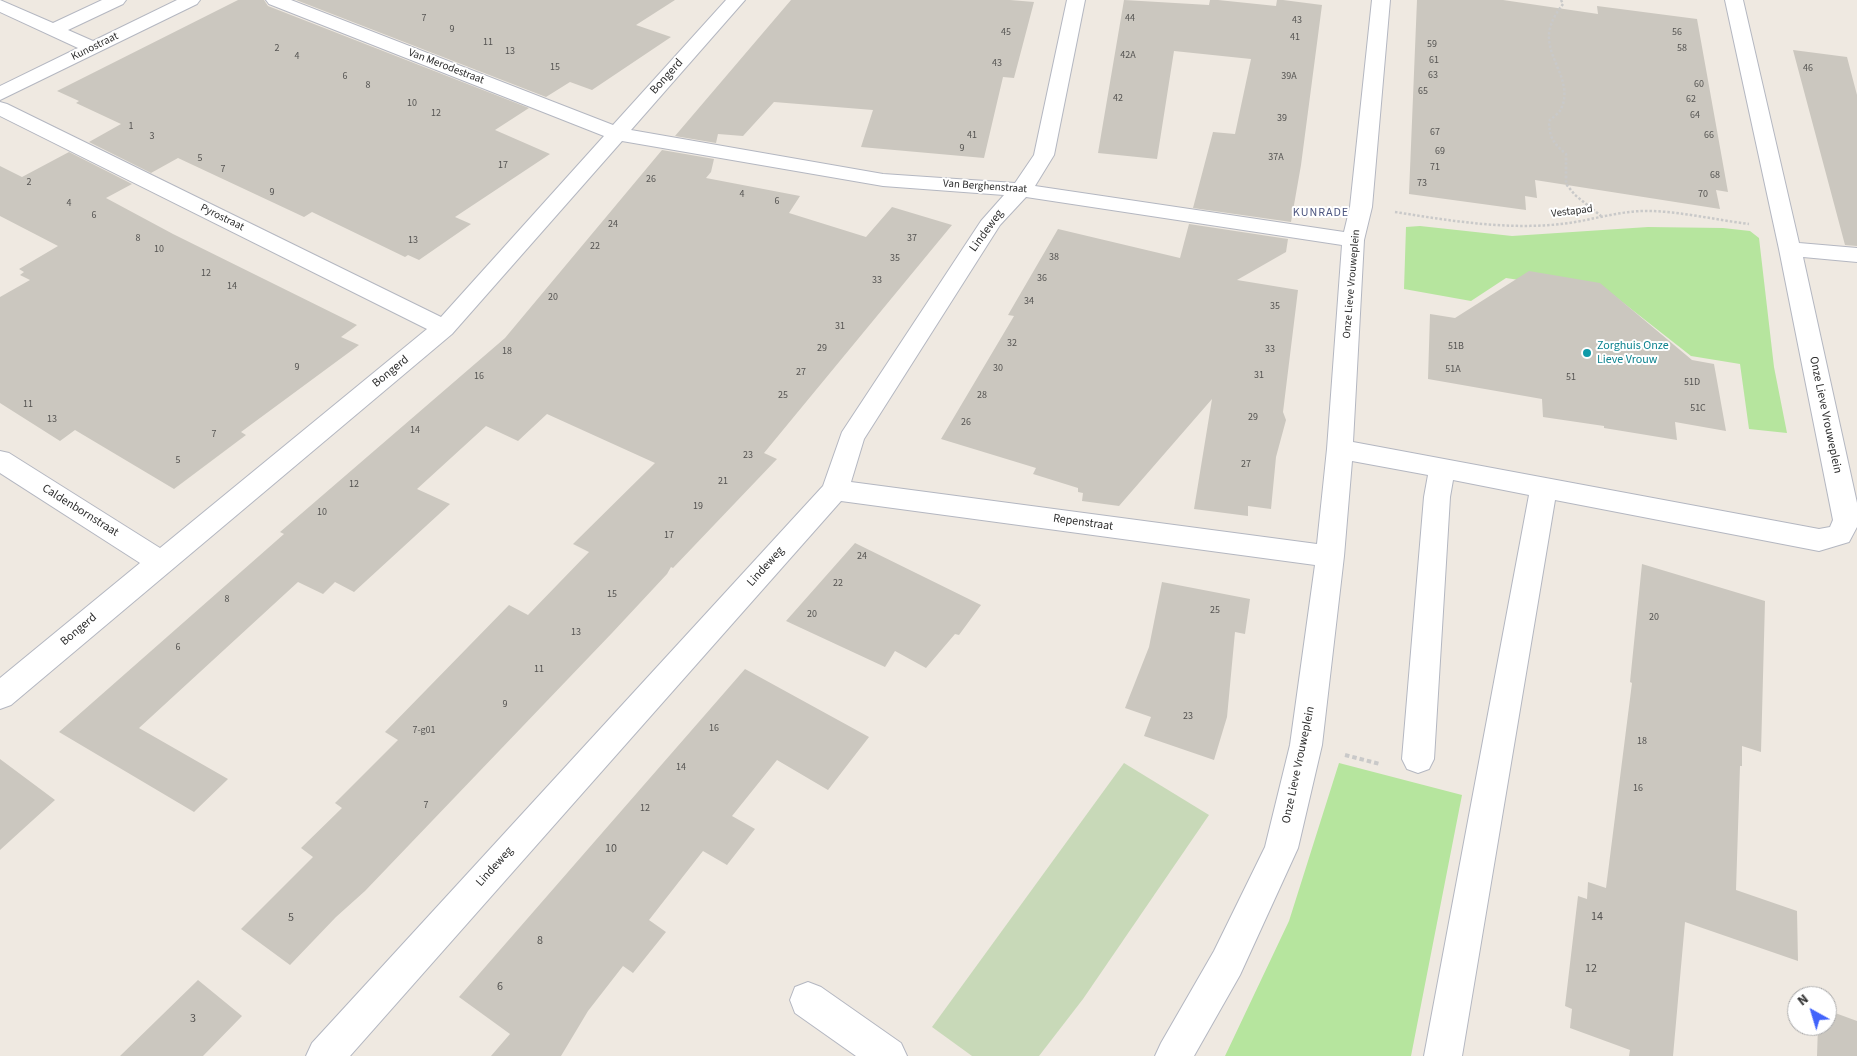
<!DOCTYPE html>
<html>
<head>
<meta charset="utf-8">
<style>
  body { margin:0 }
  #map { position:relative; width:1857px; height:1056px; overflow:hidden; background:#efe9e1; font-family:"Source Sans 3",sans-serif }
  canvas { display:block }
  .north { position:absolute; left:1787px; top:986px; width:50px; height:50px; box-sizing:border-box; background:#fff; border:1px solid #ababab; border-radius:50%; rotate:321deg; font-size:14px; font-weight:700; line-height:20px; text-align:center; color:#2e2e2e }
  .north::after { content:''; display:block; margin:auto; width:18px; height:22px; background:#4264fb; clip-path:polygon(50% 0,100% 100%,50% 72%,0 100%) }
</style>
</head>
<body>
<div id="map">
<canvas width="1857" height="1056"></canvas>
<div class="north">N</div>
</div>
<script>
const context = document.querySelector('canvas').getContext('2d');
context.lineJoin = 'round';
function fillPath(path, color) {
  context.fillStyle = color;
  context.fill(path, 'evenodd');
}
function trace(path, color, width, dash) {
  context.strokeStyle = color;
  context.lineWidth = width;
  context.lineCap = dash ? 'butt' : 'round';
  context.setLineDash(dash || []);
  context.stroke(path);
}
function drawText(font, color, halo, rows, align = 'center') {
  context.font = font + ' "Source Sans 3",sans-serif';
  context.lineWidth = 4;
  context.setLineDash([]);
  context.textBaseline = 'middle';
  context.strokeStyle = halo;
  context.fillStyle = color;
  for (const [text, x, y, turn = 0] of rows) {
    context.save();
    context.translate(x, y);
    context.rotate((+turn || 0) * Math.PI / 180);
    context.textAlign = isNaN(turn) ? turn : align;
    if (halo) context.strokeText(text, 0, 0);
    context.fillText(text, 0, 0);
    context.restore();
  }
}
const green = new Path2D(`
  M1420,226L1512,236L1648,227L1723,228L1750,231L1759,238L1774,367L1787,433L1749,429L1740,364L1691,356L1612,294L1506,278L1471,301L1404,289L1406,227Z
  M1339,763L1462,795L1411,1056H1225L1289,921Z`);
const cemetery = new Path2D(`
  M1124,763L1209,815L1083,999L1039,1056H972L932,1027Z`);
const building = new Path2D(`
  M238,0H264L268,6L529,108L495,130L550,154L455,217L471,224L419,260L408,255L405,257L312,212L304,217L178,158L151,173L89,142L121,124L76,103L79,101L57,91Z
  M296,0H675L636,25L671,37L592,90L570,82L546,97Z
  M791,0H1010L1034,2L1014,78L1003,77L984,158L861,147L873,110L774,102L743,136L718,134L716,143L675,136Z
  M1124,0L1209,5L1210,0H1218L1276,6L1277,0H1283L1322,5L1301,165L1291,222L1193,208L1213,132L1235,134L1251,59L1174,51L1157,159L1098,153Z
  M1417,0H1503L1598,14L1597,6L1697,19L1728,192L1716,190L1720,209L1535,180L1537,198L1525,196L1526,210L1409,194Z
  M1793,50L1847,57L1857,95V246L1845,245Z
  M662,150L714,159L711,172L706,178L800,196L789,213L866,237L892,207L952,225L764,453L777,459L673,568L671,567L667,574L612,633L365,891L336,917L290,965L241,929L313,857L301,848L342,808L335,803L398,740L385,732L509,605L528,615L589,552L573,544L655,463L547,414L518,441L486,426L417,489L450,504L354,592L335,582L323,594L298,582L139,728L228,779L194,812L59,732L284,534L280,532L505,338Z
  M69,152L132,184L106,198L173,234L357,325L341,337L359,345L241,432L246,435L174,489L75,430L60,441L0,403V297L30,280L20,275L24,272L19,269L58,246L0,216V166L22,177Z
  M1189,224L1288,239L1286,252L1237,280L1298,290L1283,412L1286,420L1276,457L1271,509L1248,506V516L1194,509L1212,399L1119,506L1082,501L1083,493L1078,492V488L1033,474L1036,468L941,439L1014,316L1008,315L1058,229L1180,258Z
  M1529,271L1600,283L1692,360L1714,364L1726,431L1675,422L1677,440L1604,428V426L1543,417L1542,399L1428,379L1430,314L1455,318Z
  M855,543L981,605L959,635L955,634L926,668L895,651L885,667L786,621Z
  M1642,564L1765,601L1761,752L1742,746V766H1740L1736,890L1797,911L1798,961L1685,922L1673,1056H1629L1630,1050L1570,1028L1572,1009L1565,1006L1578,896L1587,899L1588,882L1606,888L1632,683L1630,682Z
  M1162,582L1250,599L1245,634L1235,632L1227,717L1214,760L1144,736L1151,717L1125,708L1149,647Z
  M745,669L869,737L828,790L777,760L732,816L755,829L727,865L703,851L649,920L666,932L633,973L623,966L588,1011L561,1056H491L510,1034L459,997Z
  M0,759L55,800L0,850Z
  M198,980L242,1016L203,1056H120Z
  M1827,1010L1857,1021V1056H1817L1818,1026H1827Z`);
const pathFar1 = new Path2D(`
  M1561,0L1563,4C1558,11 1552,19 1550,28C1543,55 1573,79 1562,107C1560,113 1553,117 1549,121C1549,137 1554,144 1566,154V184L1575,195L1601,216
  M1395,212C1452,221 1511,231 1569,223C1596,219 1623,210 1651,211C1683,212 1717,220 1749,224`);
const path = new Path2D(`
  M1345,755L1380,764`);
const minor = new Path2D(`
  M0,0L53,23L102,0H126L123,4L68,30L93,41L177,0H200L197,4L0,100V86L78,48L0,12Z
  M266,0H291L613,125L726,0H745L631,130L883,174L1015,183L1034,155L1067,0H1085L1054,155L1035,186L1344,232L1350,207L1372,0H1390L1372,207L1364,240L1353,442L1819,529L1830,527L1833,520L1779,249L1725,0H1743L1799,243L1857,248V262L1803,257L1857,503V527L1849,542L1819,551L1555,500L1462,1056H1424L1529,495L1453,480L1450,497L1434,759L1429,769L1418,773L1407,769L1402,759L1424,497L1428,475L1352,461L1344,556L1322,745L1298,848L1240,975L1194,1056H1155L1161,1043L1214,951L1265,847L1290,745L1315,565L841,501L350,1056H306L312,1043L823,486L842,432L981,221L1004,195L883,186L622,141L452,334L11,705L0,709V678L140,563L0,473V451L9,453L160,548L427,329L0,116V102L7,104L441,317L604,136L269,4ZM1026,197L1342,245L1327,449L1317,544L851,482L864,439L1000,225Z
  M808,982L821,987L901,1043L907,1056H856L795,1013L790,1000L795,987Z`);
const markers = [
  [1587,353,5,"#0f9aa8"]
];
const numberNames = [
  ["7",424,19],
  ["44",1130,19],
  ["43",1297,21],
  ["9",452,30],
  ["45",1006,33],
  ["56",1677,33],
  ["41",1295,38],
  ["11",488,43],
  ["59",1432,45],
  ["2",277,49],
  ["58",1682,49],
  ["13",510,52],
  ["42A",1128,56],
  ["4",297,57],
  ["61",1434,61],
  ["43",997,64],
  ["15",555,68],
  ["46",1808,69],
  ["63",1433,76],
  ["6",345,77],
  ["39A",1289,77],
  ["60",1699,85],
  ["8",368,86],
  ["65",1423,92],
  ["42",1118,99],
  ["62",1691,100],
  ["10",412,104],
  ["12",436,114],
  ["64",1695,116],
  ["39",1282,119],
  ["1",131,127],
  ["67",1435,133],
  ["41",972,136],
  ["66",1709,136],
  ["3",152,137],
  ["9",962,149],
  ["69",1440,152],
  ["37A",1276,158],
  ["5",200,159],
  ["17",503,166],
  ["71",1435,168],
  ["7",223,170],
  ["68",1715,176],
  ["26",651,180],
  ["2",29,183],
  ["73",1422,184],
  ["9",272,193],
  ["4",742,195],
  ["70",1703,195],
  ["6",777,202],
  ["4",69,204],
  ["6",94,216],
  ["24",613,225],
  ["8",138,239],
  ["37",912,239],
  ["13",413,241],
  ["22",595,247],
  ["10",159,250],
  ["38",1054,258],
  ["35",895,259],
  ["12",206,274],
  ["36",1042,279],
  ["33",877,281],
  ["14",232,287],
  ["20",553,298],
  ["34",1029,302],
  ["35",1275,307],
  ["31",840,327],
  ["32",1012,344],
  ["51B",1456,347],
  ["29",822,349],
  ["33",1270,350],
  ["18",507,352],
  ["9",297,368],
  ["30",998,369],
  ["51A",1453,370],
  ["27",801,373],
  ["31",1259,376],
  ["16",479,377],
  ["51",1571,378],
  ["51D",1692,383],
  ["25",783,396],
  ["28",982,396],
  ["11",28,405],
  ["51C",1698,409],
  ["29",1253,418],
  ["13",52,420],
  ["26",966,423],
  ["14",415,431],
  ["7",214,435],
  ["23",748,456],
  ["5",178,461],
  ["27",1246,465],
  ["21",723,482],
  ["12",354,485],
  ["19",698,507],
  ["10",322,513],
  ["17",669,536],
  ["24",862,557],
  ["22",838,584],
  ["15",612,595],
  ["8",227,600],
  ["25",1215,611],
  ["20",812,615],
  ["20",1654,618],
  ["13",576,633],
  ["6",178,648],
  ["11",539,670],
  ["9",505,705],
  ["23",1188,717],
  ["16",714,729],
  ["7-g01",424,731],
  ["18",1642,742],
  ["14",681,768],
  ["16",1638,789],
  ["7",426,806],
  ["12",645,809]
];
const farStreetnames = [
  ["Kunostraat",95,47,-26],
  ["Van Merodestraat",446,67,21],
  ["Van Berghenstraat",985,187,4],
  ["Vestapad",1572,212,-7],
  ["Pyrostraat",222,218,26],
  ["Onze Lieve Vrouweplein",1352,284,-85]
];
const streetNames = [
  ["Bongerd",667,77,-48],
  ["Lindeweg",987,231,-54],
  ["Bongerd",391,372,-39],
  ["Onze Lieve Vrouweplein",1825,415,78],
  ["Caldenbornstraat",80,511,32],
  ["Repenstraat",1083,523,8],
  ["Lindeweg",766,567,-48],
  ["Bongerd",79,630,-40],
  ["Onze Lieve Vrouweplein",1299,765,-78],
  ["Lindeweg",495,867,-48]
];
const farQuarternames = [
  ["KUNRADE",1321,213]
];
const cultureNames = [
  ["Zorghuis Onze",1597,346],
  ["Lieve Vrouw",1597,360]
];
const nearNumbernames = [
  ["10",611,849],
  ["14",1597,917],
  ["5",291,918],
  ["8",540,941],
  ["12",1591,969],
  ["6",500,987],
  ["3",193,1019]
];
fillPath(green, '#b6e59e');
fillPath(cemetery, '#c8d9b8');
fillPath(building, '#cbc7bf');
trace(minor, '#b4b7c1', 2);
trace(pathFar1, '#c9c9c9', 2.5, [2.5, 2]);
trace(path, '#c9c9c9', 4, [4.5, 3]);
fillPath(minor, '#fff');
for (const [x, y, r, color] of markers) {
  const dot = new Path2D();
  dot.arc(x, y, r, 0, 2 * Math.PI);
  context.fillStyle = color;
  context.fill(dot);
  trace(dot, '#fff', 2);
}
drawText('10px', '#555452', null, numberNames);
drawText('11px', '#2e2e2e', '#fff', farStreetnames);
drawText('12px', '#2e2e2e', '#fff', streetNames);
context.letterSpacing = '1px';
drawText('12px', '#4d5680', '#fff', farQuarternames);
context.letterSpacing = '0px';
drawText('12px', '#0d838f', '#fff', cultureNames, 'left');
drawText('12px', '#555452', null, nearNumbernames);
</script>
</body>
</html>
